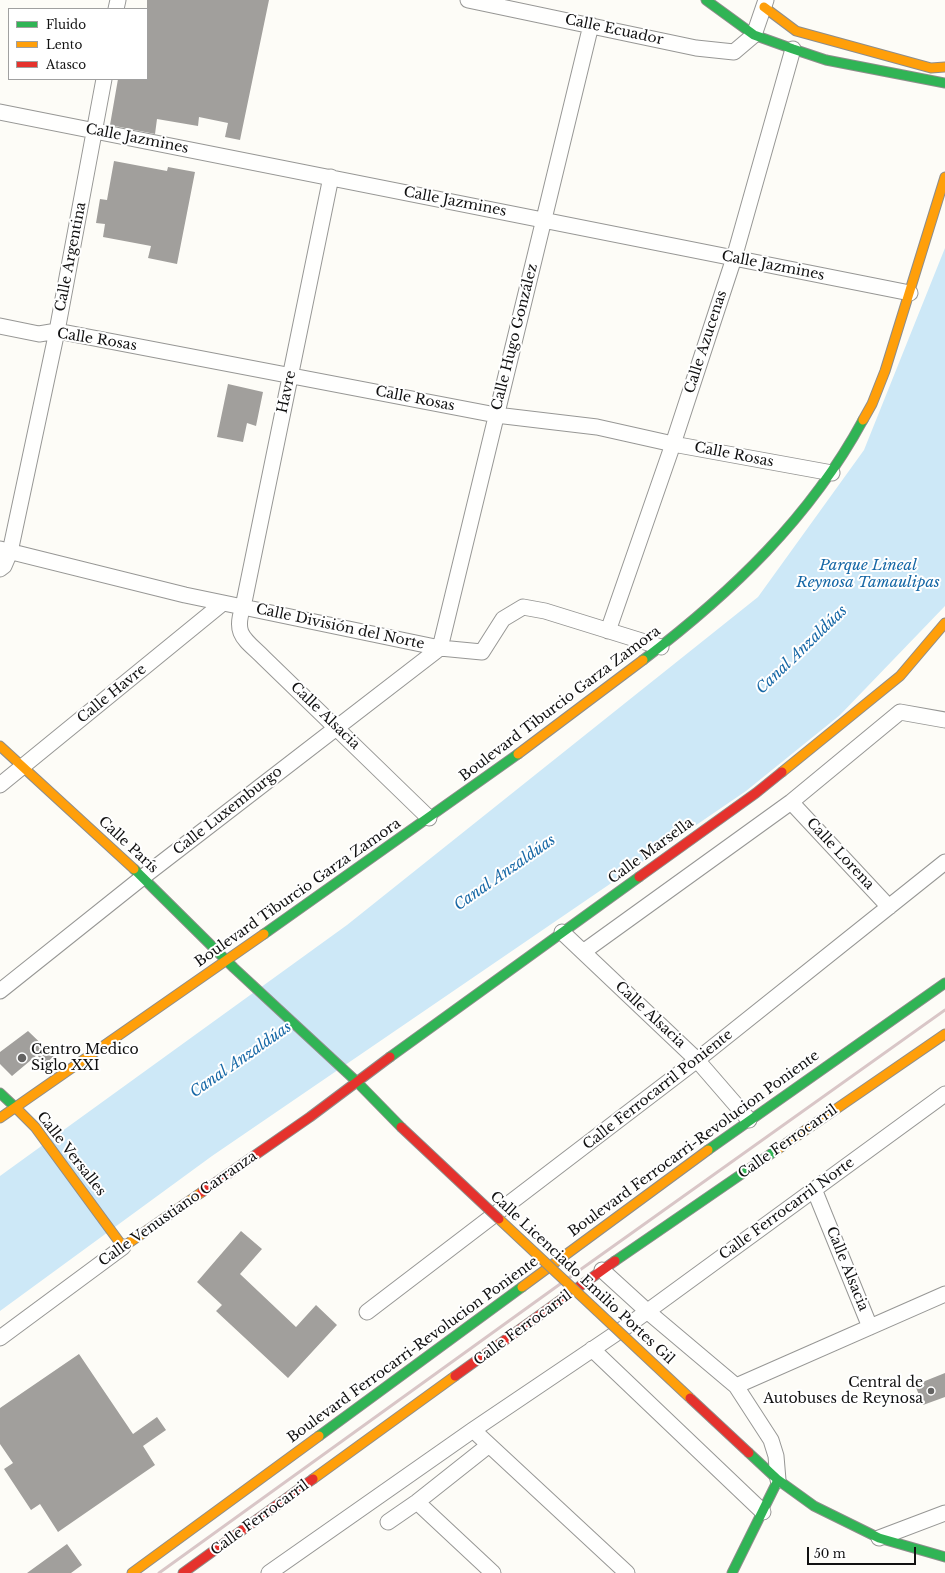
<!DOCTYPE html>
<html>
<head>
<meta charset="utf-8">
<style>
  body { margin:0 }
  #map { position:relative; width:945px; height:1573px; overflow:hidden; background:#fdfcf7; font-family:"Libre Baskerville",serif }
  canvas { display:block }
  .legend { position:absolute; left:8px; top:8px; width:140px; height:72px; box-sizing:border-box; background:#fff; border:1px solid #a0a0a0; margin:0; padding:5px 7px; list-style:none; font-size:12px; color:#111 }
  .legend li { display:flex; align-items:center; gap:8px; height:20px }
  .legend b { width:20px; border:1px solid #a0a0a0 }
  .scale { position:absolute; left:807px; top:1547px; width:109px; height:18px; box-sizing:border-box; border:2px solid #111; border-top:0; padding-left:5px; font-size:12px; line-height:14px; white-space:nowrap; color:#111; -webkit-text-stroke:3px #fff; paint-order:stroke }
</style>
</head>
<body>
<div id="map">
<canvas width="945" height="1573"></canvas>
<ul class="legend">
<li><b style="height:5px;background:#30b455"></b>Fluido</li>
<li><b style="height:5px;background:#ff9f0a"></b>Lento</li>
<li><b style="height:5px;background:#e5322d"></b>Atasco</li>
</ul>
<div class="scale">50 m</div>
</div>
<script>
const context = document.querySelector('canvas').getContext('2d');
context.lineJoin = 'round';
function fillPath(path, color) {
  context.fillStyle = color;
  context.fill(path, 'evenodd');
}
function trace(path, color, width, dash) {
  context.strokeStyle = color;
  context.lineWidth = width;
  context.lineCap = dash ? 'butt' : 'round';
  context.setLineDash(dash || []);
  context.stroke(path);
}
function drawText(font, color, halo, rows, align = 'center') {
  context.font = font + ' "Libre Baskerville",serif';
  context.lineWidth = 4;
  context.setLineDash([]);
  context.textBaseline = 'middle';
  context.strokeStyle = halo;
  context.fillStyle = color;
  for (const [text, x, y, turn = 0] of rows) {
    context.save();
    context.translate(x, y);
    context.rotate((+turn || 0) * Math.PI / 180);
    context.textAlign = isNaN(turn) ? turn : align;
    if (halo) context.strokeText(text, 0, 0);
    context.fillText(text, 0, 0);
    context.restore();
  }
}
const water = new Path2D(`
  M945,248V606L840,715L746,791L212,1156L0,1311V1176L347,925L758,597L864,450Z`);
const building = new Path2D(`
  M147,0H269L240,140L225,137L228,123L199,117L198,126L157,119L155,134L110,125L118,79H147Z
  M114,161L167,171L168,167L195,172L177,264L148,258L151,246L103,237L105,224L96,223L100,199L107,200Z
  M228,384L263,392L256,426L247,423L243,442L217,437Z
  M28,1031L54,1056L45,1064L37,1055L12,1076L0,1064V1052Z
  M241,1231L262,1249L240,1274L296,1327L316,1305L337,1325L288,1378L216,1311L222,1305L197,1282Z
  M79,1354L133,1434L157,1417L166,1430L143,1446L155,1465L58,1532L40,1504L31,1510L4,1469L13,1463L0,1444V1408Z
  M945,1373V1397L923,1405L915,1385Z
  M67,1544L82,1565L71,1573H27Z`);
const street = new Path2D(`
  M468,0L696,48L734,52L754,35L766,0
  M116,9L118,0
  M0,112L910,293
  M331,177L243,607C233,635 245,639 264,658L429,818
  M0,326L39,334L57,331L496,415L597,427L673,444L832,473
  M0,549L185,595L440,648L482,652L503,619L523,607L545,611L661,647
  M0,569L4,566L10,552L57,331L104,79
  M608,631L673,444L734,258L793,49
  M440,648L591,25
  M0,785L223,603
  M791,802L889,907
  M562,932L697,1060L749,1120
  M583,952L791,802L900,712L945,720
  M0,991L143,877L440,648
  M814,1189L870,1327
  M602,1270L647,1311L736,1386L771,1440L776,1456L778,1480
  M367,1312L697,1060L945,862
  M0,1338L123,1247
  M592,1349L763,1512
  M736,1386L945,1294
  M473,1430L627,1573
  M417,1502L493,1573
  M388,1522L417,1502L489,1445
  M879,1538L945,1513
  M269,1573L473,1430L630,1324L945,1094`);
const fast = new Path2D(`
  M706,0L754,35L793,49L826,60L945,83
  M643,660C731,593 810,518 863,420
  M134,869L234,968L356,1081
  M264,934L518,754
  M390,1057L639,877
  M356,1081L401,1127
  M0,1093L16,1108
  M708,1150L945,983
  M615,1261L778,1149
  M319,1436L522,1287
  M749,1453L778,1480L814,1506L879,1538L945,1557
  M732,1573L778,1480`);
const slow = new Path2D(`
  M764,7L796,31L931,68L945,67
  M863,420L872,404L885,371L945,177
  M0,746L134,869
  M518,754L643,660
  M782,772L900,676L945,623
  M16,1108L35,1127L123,1247L202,1192
  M0,1118L264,934
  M778,1149L945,1034
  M522,1287L708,1150
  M313,1479L455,1376
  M132,1573L319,1436`);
const jam = new Path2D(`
  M639,877L756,793L782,772
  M202,1192L310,1117L390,1057
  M455,1376L615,1261
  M183,1573L313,1479`);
const rail = new Path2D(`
  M159,1573L556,1287L945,1010`);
const slowBridge = new Path2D(`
  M499,1219L690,1398`);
const jamBridge = new Path2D(`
  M401,1127L499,1219
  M690,1398L749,1453`);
const markers = [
  [22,1058,5,"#646362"],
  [931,1391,4,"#646362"]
];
const streetNames = [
  ["Calle Ecuador",614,30,12],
  ["Calle Jazmines",137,139,11],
  ["Calle Jazmines",455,202,11],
  ["Calle Argentina",71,257,-79],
  ["Calle Jazmines",773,266,11],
  ["Calle Hugo González",515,337,-76],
  ["Calle Rosas",97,340,9],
  ["Calle Azucenas",706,342,-72],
  ["Havre",287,392,-78],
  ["Calle Rosas",415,399,11],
  ["Calle Rosas",734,455,11],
  ["Calle División del Norte",340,627,12],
  ["Calle Havre",112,694,-39],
  ["Boulevard Tiburcio Garza Zamora",560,704,-37],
  ["Calle Alsacia",325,716,44],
  ["Calle Luxemburgo",228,811,-38],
  ["Calle París",128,845,43],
  ["Calle Marsella",651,851,-36],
  ["Calle Lorena",840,854,47],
  ["Boulevard Tiburcio Garza Zamora",298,893,-35],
  ["Calle Alsacia",650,1015,43],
  ["Calle Ferrocarril Poniente",658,1090,-38],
  ["Calle Ferrocarril",788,1142,-35],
  ["Boulevard Ferrocarri-Revolucion Poniente",694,1144,-36],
  ["Calle Versalles",71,1154,52],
  ["Calle Venustiano Carranza",178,1209,-35],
  ["Calle Ferrocarril Norte",787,1209,-36],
  ["Calle Alsacia",847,1269,68],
  ["Calle Licenciado Emilio Portes Gil",582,1278,43],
  ["Calle Ferrocarril",523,1328,-36],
  ["Boulevard Ferrocarri-Revolucion Poniente",413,1350,-36],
  ["Calle Ferrocarril",260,1518,-36]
];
const poiNames = [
  ["Centro Medico",31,1050],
  ["Siglo XXI",31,1066],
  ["Central de",923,1383,"right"],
  ["Autobuses de Reynosa",923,1399,"right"]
];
const waterNames = [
  ["Parque Lineal",868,566],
  ["Reynosa Tamaulipas",868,583],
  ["Canal Anzaldúas",802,650,-44],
  ["Canal Anzaldúas",505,873,-35],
  ["Canal Anzaldúas",241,1060,-35]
];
fillPath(water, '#cde8f7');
fillPath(building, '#a19f9c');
trace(street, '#979795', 17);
trace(fast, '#8e8d8b', 11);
trace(slow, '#8e8d8b', 11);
trace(jam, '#8e8d8b', 11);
trace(street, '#fffffe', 15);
trace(fast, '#30b455', 9);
trace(slow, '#ff9f0a', 9);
trace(jam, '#e5322d', 9);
trace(rail, '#d9c6c7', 3);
trace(slowBridge, '#8e8d8b', 11, []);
trace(jamBridge, '#8e8d8b', 11, []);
trace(slowBridge, '#ff9f0a', 9);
trace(jamBridge, '#e5322d', 9);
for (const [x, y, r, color] of markers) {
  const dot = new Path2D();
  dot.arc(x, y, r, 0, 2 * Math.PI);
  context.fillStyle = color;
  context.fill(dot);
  trace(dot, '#fff', 1.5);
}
drawText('14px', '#111', '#fff', streetNames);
drawText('14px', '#111', '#fff', poiNames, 'left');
drawText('italic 15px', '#1768a6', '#fff', waterNames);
</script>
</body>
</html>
